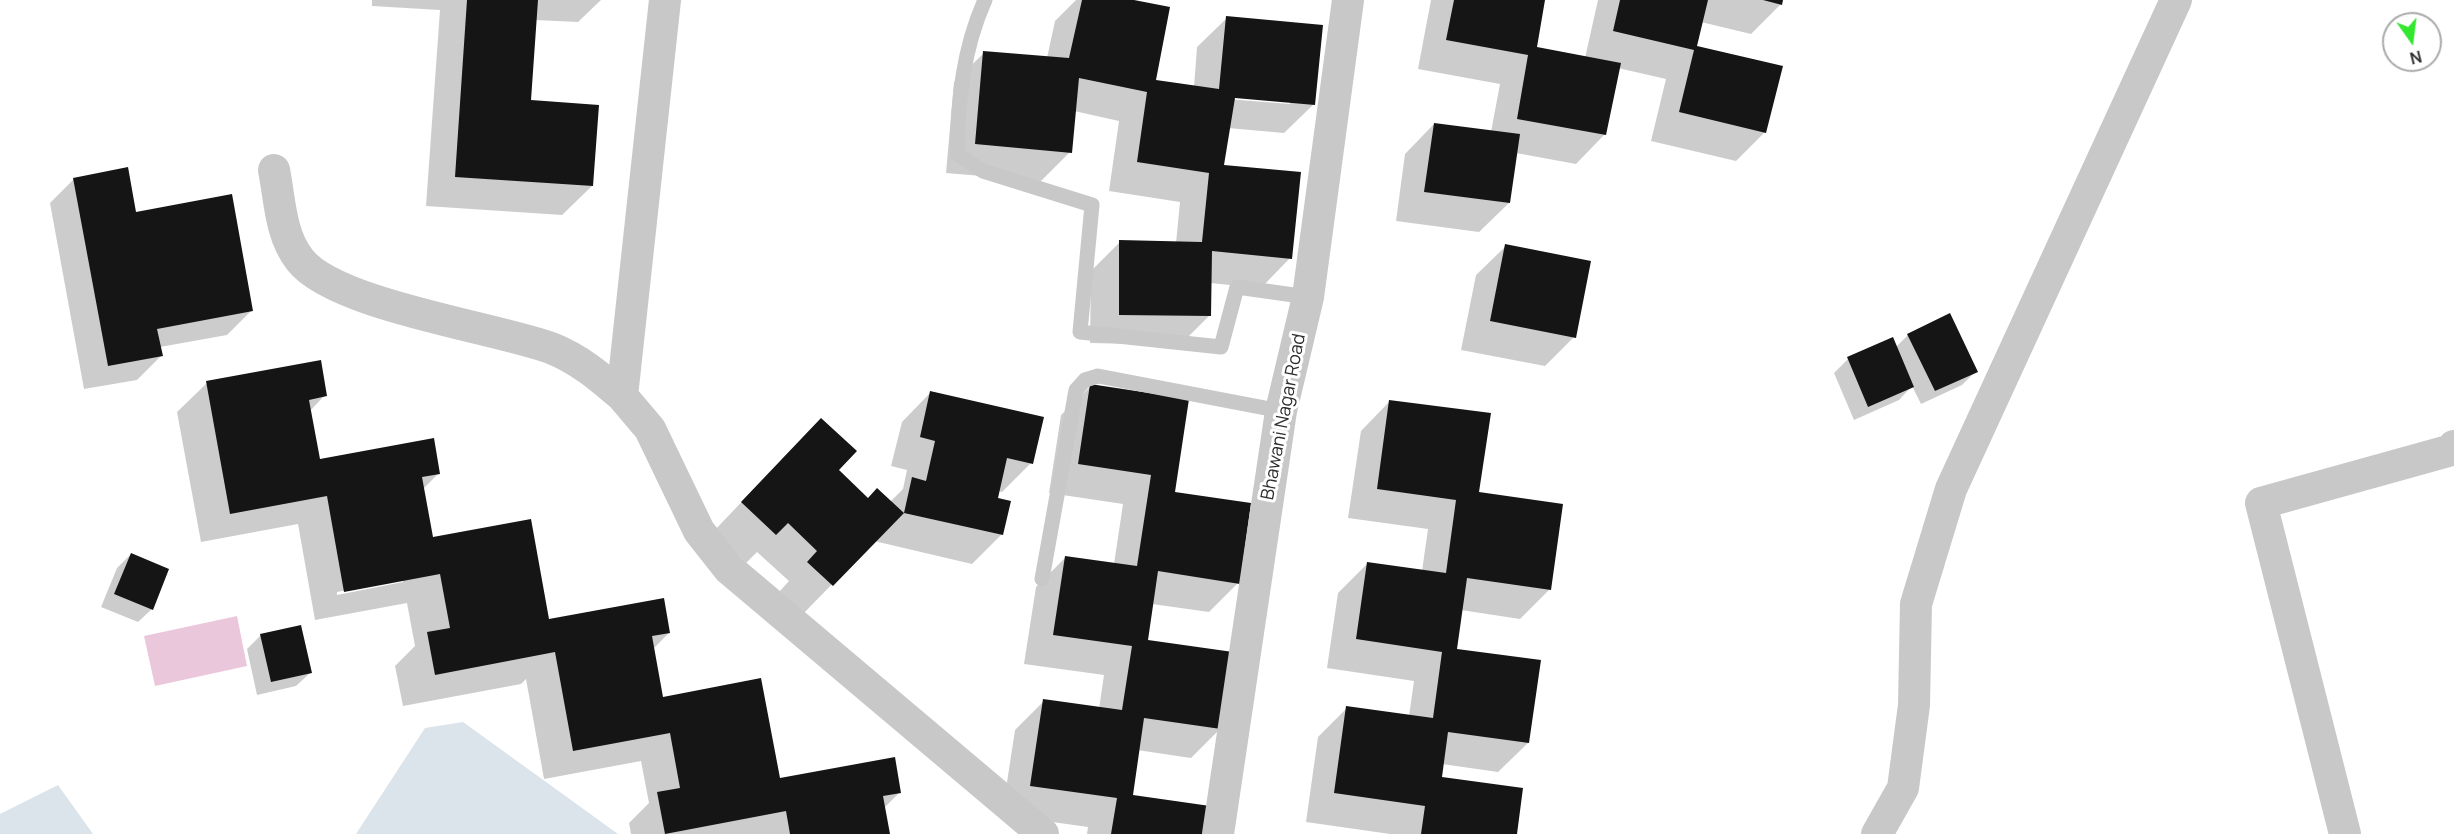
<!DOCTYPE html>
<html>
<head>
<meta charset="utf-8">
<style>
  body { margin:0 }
  #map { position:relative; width:2454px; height:834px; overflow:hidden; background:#fff; font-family:Manrope,sans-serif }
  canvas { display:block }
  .north { position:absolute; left:2382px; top:12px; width:60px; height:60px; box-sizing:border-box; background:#fff; border:2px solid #ababab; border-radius:50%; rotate:166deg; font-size:16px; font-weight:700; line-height:24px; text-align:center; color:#2e2e2e }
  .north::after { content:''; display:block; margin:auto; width:21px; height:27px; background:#33e62e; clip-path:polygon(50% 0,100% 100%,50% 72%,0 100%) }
</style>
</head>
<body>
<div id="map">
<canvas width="2454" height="834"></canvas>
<div class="north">N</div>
</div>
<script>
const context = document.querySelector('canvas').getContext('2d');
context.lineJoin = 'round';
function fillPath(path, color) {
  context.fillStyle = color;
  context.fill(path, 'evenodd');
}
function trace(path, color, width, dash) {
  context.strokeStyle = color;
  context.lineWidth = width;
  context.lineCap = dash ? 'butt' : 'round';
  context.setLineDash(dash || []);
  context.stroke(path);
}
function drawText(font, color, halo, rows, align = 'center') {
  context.font = font + ' Manrope,sans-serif';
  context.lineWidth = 6;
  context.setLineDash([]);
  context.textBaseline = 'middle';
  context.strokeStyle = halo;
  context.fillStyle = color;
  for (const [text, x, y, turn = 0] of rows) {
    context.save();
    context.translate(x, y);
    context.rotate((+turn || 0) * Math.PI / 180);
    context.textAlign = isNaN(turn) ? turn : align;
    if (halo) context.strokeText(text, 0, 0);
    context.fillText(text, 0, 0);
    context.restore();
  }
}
const green = new Path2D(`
  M463,722L618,834H356L425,728Z
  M58,785L93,834H0V814Z`);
const water = new Path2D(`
  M237,616L247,666L155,686L144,636Z`);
const shadow = new Path2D(`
  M372,0H601L578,22L535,20L529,102L592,186L562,215L426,206L440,10L372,6Z
  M1076,0H1126L1154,81L1194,87L1197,47L1227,18L1314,104L1284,133L1228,128L1223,166L1290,258L1261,288L1210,283V315L1180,345L1090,343L1091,271L1120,242L1176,243L1180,202L1109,191L1119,121L1074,111L1070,152L1041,181L946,173L954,82L984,53L1047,58L1055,21ZM1227,96L1290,101V104L1227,99Z
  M1431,0H1544L1535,49L1585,58L1598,0H1781L1780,5L1751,34L1701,22L1695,47L1765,132L1736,161L1651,141L1666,79L1618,68L1605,134L1576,164L1516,153L1509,203L1479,232L1396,221L1405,154L1434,124L1491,132L1500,84L1418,69Z
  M74,179L135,214L251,311L227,335L160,347L161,356L137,380L84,389L50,203Z
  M1506,246L1574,337L1545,366L1461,350L1476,275Z
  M1908,335L1976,371L1962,385L1921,404L1912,386L1899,400L1854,420L1834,373L1848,359L1896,347Z
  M207,383L325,395L310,411L319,461L438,474L423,489L432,539L548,622L669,633L653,649L662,699L778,780L900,792L884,808L889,834H631L629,823L649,803L641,761L544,779L526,679L521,684L403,706L395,666L415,646L407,603L315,620L298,524L201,542L177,412ZM403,579V582L337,595V592Z
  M1091,386L1238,583L1209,612L1152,604L1146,641L1220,729L1191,758L1137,750L1131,796L1204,834H1087L1088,827L1002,815L1015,730L1044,701L1099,709L1104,675L1024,664L1036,587L1065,558L1114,564L1123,504L1049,493L1061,415Z
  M931,392L1031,463L1002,492L998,491L996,499L1009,502L1001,535L972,564L874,541L803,614L779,592L789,581L757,552L746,563L713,532L792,449L868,500L890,502L903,489L907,470L891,466L902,422Z
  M1390,401L1478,493L1550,589L1520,619L1461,610L1456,651L1528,743L1498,772L1442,764L1440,779L1515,834H1390L1306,822L1318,737L1347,708L1409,716L1414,681L1327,668L1338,593L1367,564L1422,571L1428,529L1348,518L1361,431Z
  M131,554L152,609L138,622L101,607L117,568Z
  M261,635L310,673L296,686L257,695L247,649Z`);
const building = new Path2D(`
  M467,0H538L531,100L599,105L593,186L455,177Z
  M1082,0H1134L1170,7L1156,80L1219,89L1226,16L1323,25L1315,105L1235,98L1224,165L1301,172L1292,259L1212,251L1211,316L1119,315V240L1202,242L1209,173L1137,162L1147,92L1079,78L1072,153L975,144L983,51L1069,58Z
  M1454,0H1545L1537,47L1621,63L1606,135L1517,119L1528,55L1446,40Z
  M1620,0H1708L1697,46L1783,66L1766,133L1679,112L1694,50L1613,31Z
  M1763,0H1783L1782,5Z
  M1434,123L1520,134L1510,203L1424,192Z
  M128,167L136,212L232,194L253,311L157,329L163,356L108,366L73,178Z
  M1505,244L1591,261L1576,338L1490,321Z
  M1950,313L1978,372L1935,391L1907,334Z
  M1893,337L1914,387L1868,407L1847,357Z
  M321,360L327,396L309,400L320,459L434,438L440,474L422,477L433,537L531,519L549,619L664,598L670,633L652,636L663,697L761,678L780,778L895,757L901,793L883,796L890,834H790L786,811L665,834L657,792L680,788L670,733L573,751L555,652L435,675L427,632L450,628L440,574L344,592L327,496L230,514L206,381Z
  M1090,384L1189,399L1175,492L1251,503L1240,584L1158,571L1148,640L1233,652L1221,729L1144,718L1133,795L1210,806L1206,834H1111L1117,798L1030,786L1043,699L1122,710L1132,646L1053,635L1065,556L1137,566L1151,475L1078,464Z
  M930,391L1044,417L1033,464L1007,458L998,498L1011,501L1003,535L904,513L912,477L926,481L935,441L920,437Z
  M1389,400L1491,413L1479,492L1563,504L1551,590L1467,578L1457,649L1541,660L1529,743L1448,732L1442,777L1523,788L1517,834H1421L1425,806L1334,793L1346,706L1433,718L1442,652L1356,639L1367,562L1446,573L1456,500L1377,489Z
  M821,418L857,451L839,470L868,498L877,488L904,513L833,586L807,562L817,551L788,523L776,535L741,502Z
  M131,553L169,569L153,610L114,594Z
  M301,625L312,673L271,682L260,634Z`);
const lane = new Path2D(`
  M985,0C963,49 958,100 957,154L983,171L1092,205L1080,332L1221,347L1237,287L1308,297
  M1042,579L1076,390L1085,380L1098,376L1281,411`);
const street = new Path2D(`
  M665,0L622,396L650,429L699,531L729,569L1043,834
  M274,170C280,200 280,235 300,260C335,305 493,327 551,348C579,359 600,377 622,396
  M1218,834L1281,411L1308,297L1348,0
  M1877,834L1903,788L1914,705L1916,604L1951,489L2176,0
  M2345,834L2261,503L2452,450L2454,446`);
const streetNames = [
  ["Bhawani Nagar Road",1284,417,-79]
];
fillPath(green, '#dbe3eb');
fillPath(water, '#ebc7db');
fillPath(shadow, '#0003');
fillPath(building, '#151515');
trace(lane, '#c8c8c8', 15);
trace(street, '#c8c8c8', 32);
drawText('18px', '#2e2e2e', '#fff', streetNames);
</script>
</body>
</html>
